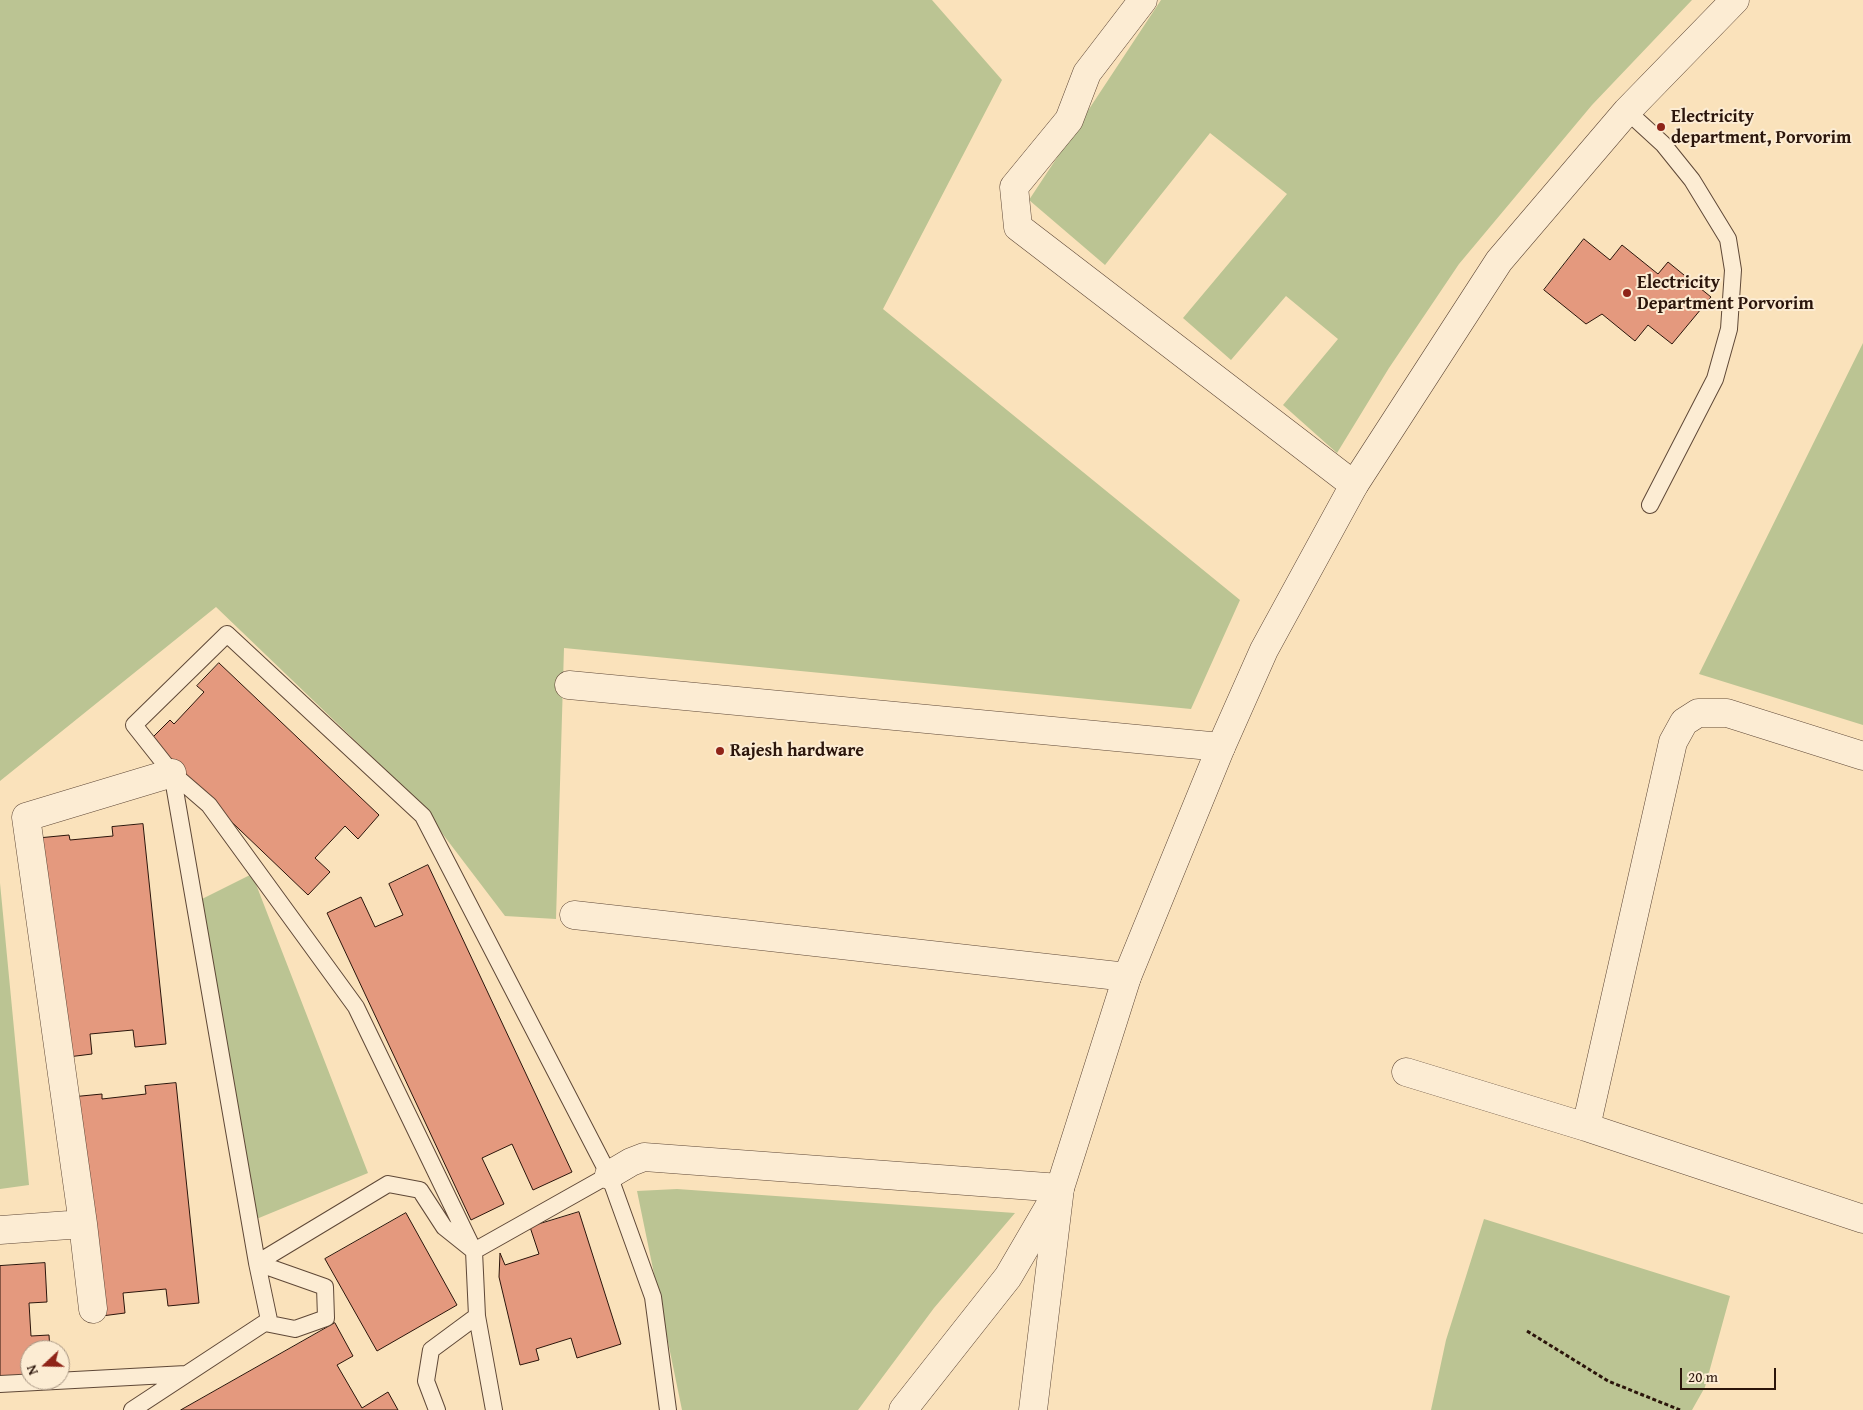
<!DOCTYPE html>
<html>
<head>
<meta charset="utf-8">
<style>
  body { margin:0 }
  #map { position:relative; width:1863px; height:1410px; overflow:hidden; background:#fae2bb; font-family:"Gentium Book Plus",serif }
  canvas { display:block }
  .north { position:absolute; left:20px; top:1340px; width:50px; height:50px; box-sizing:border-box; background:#fcecd3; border:1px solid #a89683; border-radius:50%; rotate:249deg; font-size:14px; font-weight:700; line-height:20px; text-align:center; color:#2b150b }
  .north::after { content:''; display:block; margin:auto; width:18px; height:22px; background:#8f2418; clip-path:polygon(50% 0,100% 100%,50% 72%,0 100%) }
  .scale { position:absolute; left:1680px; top:1368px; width:96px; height:22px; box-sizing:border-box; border:2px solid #2b150b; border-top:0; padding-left:6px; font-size:15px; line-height:18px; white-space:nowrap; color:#2b150b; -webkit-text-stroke:4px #fcecd3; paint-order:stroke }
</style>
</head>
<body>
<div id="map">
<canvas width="1863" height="1410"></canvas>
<div class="north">N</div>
<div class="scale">20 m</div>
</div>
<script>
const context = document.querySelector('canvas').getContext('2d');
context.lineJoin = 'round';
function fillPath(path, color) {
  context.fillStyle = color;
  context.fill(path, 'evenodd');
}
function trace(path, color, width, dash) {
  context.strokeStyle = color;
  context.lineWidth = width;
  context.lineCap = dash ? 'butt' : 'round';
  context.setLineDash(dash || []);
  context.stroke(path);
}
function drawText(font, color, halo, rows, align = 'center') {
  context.font = font + ' "Gentium Book Plus",serif';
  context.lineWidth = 4;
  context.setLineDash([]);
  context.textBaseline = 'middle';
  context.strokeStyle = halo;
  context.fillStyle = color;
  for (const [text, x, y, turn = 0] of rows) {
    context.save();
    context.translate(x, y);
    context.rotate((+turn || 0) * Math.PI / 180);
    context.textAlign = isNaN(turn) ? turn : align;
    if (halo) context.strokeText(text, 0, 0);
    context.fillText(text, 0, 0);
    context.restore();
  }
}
const green = new Path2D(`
  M0,0H932L1002,80L883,309L1240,600L1191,709L564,648L556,919L505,916L416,799L216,607L0,781Z
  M1161,0H1692L1592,105L1459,264L1389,368L1337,453L1283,405L1338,339L1286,296L1231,360L1183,318L1287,194L1210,133L1105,265L1029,200Z
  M1863,343V725L1699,674Z
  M252,874L368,1173L254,1220L196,902Z
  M0,883L29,1185L0,1189Z
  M677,1189L1015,1213L934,1308L858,1410H682L637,1191Z
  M1484,1219L1730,1296L1705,1387L1692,1410H1431L1446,1340Z`);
const building = new Path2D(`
  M1584,239L1610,260L1622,245L1658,274L1668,262L1711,297L1672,344L1648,325L1635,341L1602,314L1586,324L1544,290Z
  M219,663L379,815L358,839L345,826L315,858L330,872L308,895L148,742L170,720L174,724L204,692L197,686Z
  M143,824L166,1044L135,1047L133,1030L90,1034L92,1054L60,1058L38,838L69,835L70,840L113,836L112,827Z
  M428,865L572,1172L533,1190L512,1144L482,1158L504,1204L471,1220L327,913L361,897L375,927L403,915L389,884Z
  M176,1083L199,1303L168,1306L166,1289L123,1293L125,1313L94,1317L71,1097L102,1094V1099L146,1094L145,1086Z
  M579,1212L621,1344L577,1358L571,1338L536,1349L539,1360L520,1365L499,1277L500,1253L505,1265L539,1254L530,1227Z
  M406,1213L457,1305L377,1351L325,1259Z
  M45,1263L47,1302L29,1303L31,1336L49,1335L50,1350H30V1379L0,1380V1266Z
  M335,1323L353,1356L337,1365L362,1408L388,1392L398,1410H181Z`);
const path = new Path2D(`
  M1527,1331L1608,1381L1680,1410`);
const service = new Path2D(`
  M1627,111L1663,144L1692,180L1728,239L1733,270L1729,329L1715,379L1650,505
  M257,1263L388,1184L420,1190L444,1227L474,1251L609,1175
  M257,1263L325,1287L326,1318L295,1329L265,1323
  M0,1384L186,1374
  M132,1410L269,1320L257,1263L172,773
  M437,1410L426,1381L431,1350L477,1316
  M494,1410L477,1316L474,1251L356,1007L209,805L172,773L134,725L227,634L423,816L609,1175L653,1297L668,1410`);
const minor = new Path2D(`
  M1143,0L1087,73L1069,120L1014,187L1018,227L1354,485
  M569,685L1221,747
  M574,915L1127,977
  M1406,1072L1586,1127L1863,1219
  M1586,1127L1673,742L1684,722L1698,713H1727L1863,756
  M609,1175L631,1162L644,1157L1060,1188L1033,1410
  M83,1224L93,1309
  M0,1230L83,1224L26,817L172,773`);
const tertiary = new Path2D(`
  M903,1410L1008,1277L1060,1188L1127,977L1221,747L1264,650L1354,485L1499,261L1627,111L1735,0`);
const markers = [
  [1661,127,5,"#8f2418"],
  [1627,293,5,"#8f2418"],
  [720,751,5,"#8f2418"]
];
const poiNames = [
  ["Electricity",1671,117],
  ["department, Porvorim",1671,138],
  ["Electricity",1637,283],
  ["Department Porvorim",1637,304],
  ["Rajesh hardware",730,751]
];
fillPath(green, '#bbc493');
fillPath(building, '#e4997e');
trace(building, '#2b150b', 1);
trace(service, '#5f4837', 18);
trace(minor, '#5f4837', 29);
trace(tertiary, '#5f4837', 29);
trace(path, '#2b150b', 3, [4, 2.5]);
trace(service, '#fcecd3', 16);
trace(minor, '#fcecd3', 28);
trace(tertiary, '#fcecd3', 28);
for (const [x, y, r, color] of markers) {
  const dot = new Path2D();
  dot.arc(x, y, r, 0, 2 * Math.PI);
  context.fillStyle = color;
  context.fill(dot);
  trace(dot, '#fcecd3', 2);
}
drawText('bold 18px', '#2b150b', '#fcecd3', poiNames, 'left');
</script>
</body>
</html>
